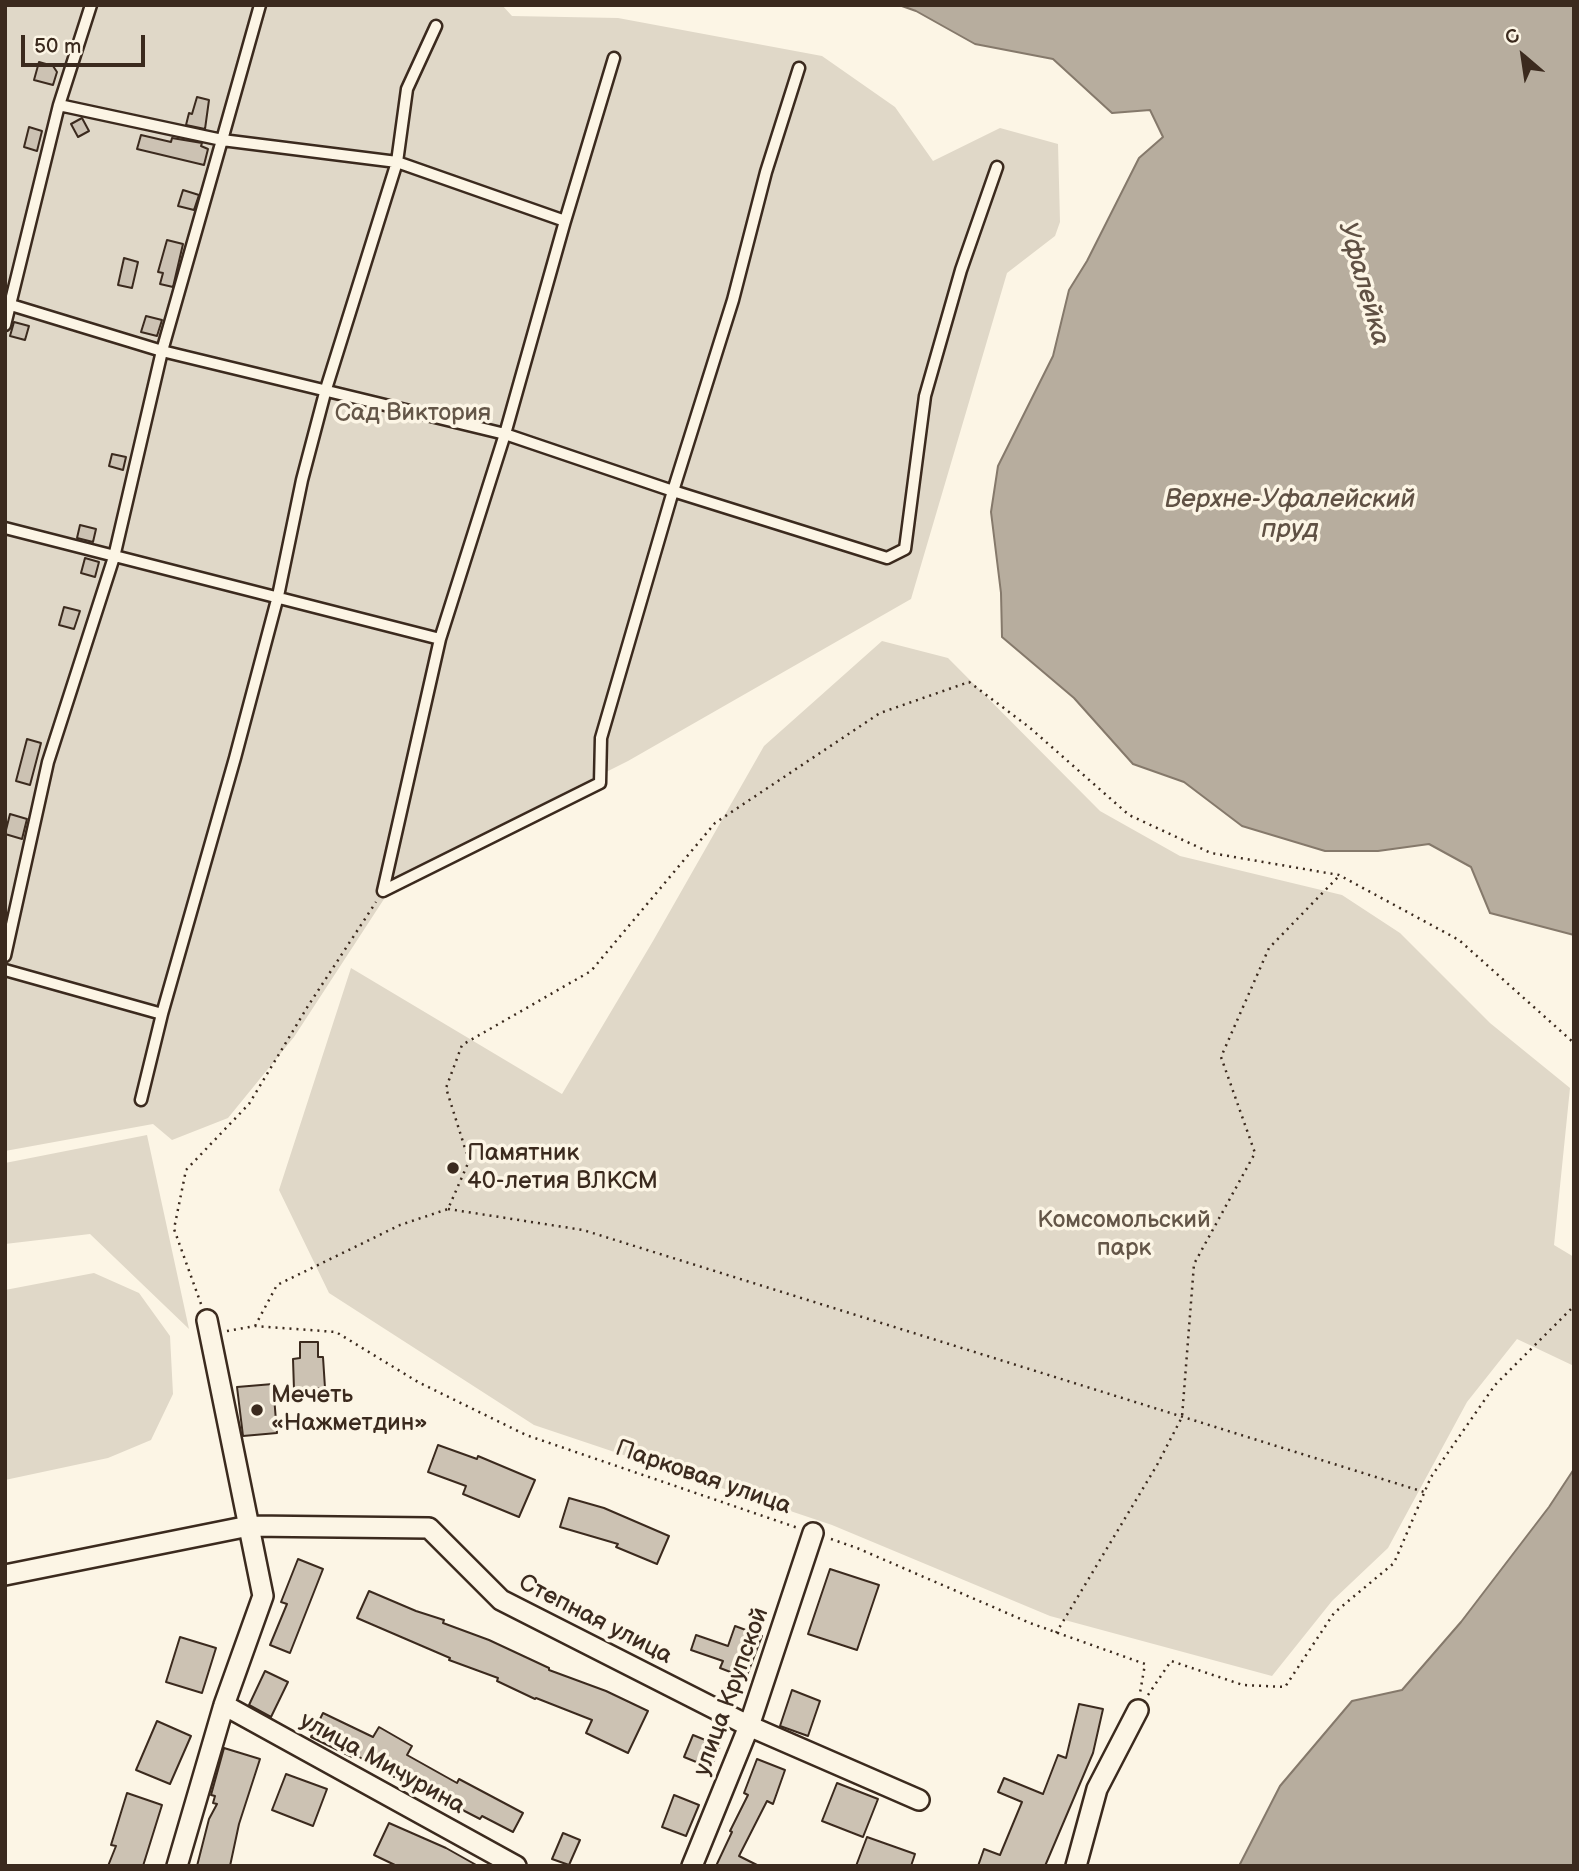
<!DOCTYPE html>
<html>
<head>
<meta charset="utf-8">
<style>
  body { margin:0 }
  #map { position:relative; width:1579px; height:1871px; overflow:hidden; background:#fcf5e5; font-family:"Balsamiq Sans",sans-serif }
  canvas { display:block }
  .frame { position:absolute; inset:0; border:7px solid #3b2a1e; pointer-events:none }
  .north { position:absolute; left:1488px; top:21px; width:70px; height:70px; -webkit-text-stroke:5px #fcf5e5; paint-order:stroke; rotate:331deg; font-size:19px; font-weight:700; line-height:28px; text-align:center; color:#3b2a1e }
  .north::after { content:''; display:block; margin:auto; width:24px; height:32px; background:#3b2a1e; clip-path:polygon(50% 0,100% 100%,50% 72%,0 100%) }
  .scale { position:absolute; left:21px; top:35px; width:124px; height:32px; box-sizing:border-box; border:4px solid #3b2a1e; border-top:0; padding-left:9px; font-size:21px; line-height:24px; white-space:nowrap; color:#3b2a1e; -webkit-text-stroke:5px #fcf5e5; paint-order:stroke }
</style>
</head>
<body>
<div id="map">
<canvas width="1579" height="1871"></canvas>
<div class="frame"></div>
<div class="north">С</div>
<div class="scale">50 m</div>
</div>
<script>
const context = document.querySelector('canvas').getContext('2d');
context.lineJoin = 'round';
function fillPath(path, color) {
  context.fillStyle = color;
  context.fill(path, 'evenodd');
}
function trace(path, color, width, dash) {
  context.strokeStyle = color;
  context.lineWidth = width;
  context.lineCap = dash ? 'butt' : 'round';
  context.setLineDash(dash || []);
  context.stroke(path);
}
function drawText(font, color, halo, rows, align = 'center') {
  context.font = font + ' "Balsamiq Sans",sans-serif';
  context.lineWidth = 7;
  context.setLineDash([]);
  context.textBaseline = 'middle';
  context.strokeStyle = halo;
  context.fillStyle = color;
  for (const [text, x, y, turn = 0] of rows) {
    context.save();
    context.translate(x, y);
    context.rotate((+turn || 0) * Math.PI / 180);
    context.textAlign = isNaN(turn) ? turn : align;
    if (halo) context.strokeText(text, 0, 0);
    context.fillText(text, 0, 0);
    context.restore();
  }
}
const green = new Path2D(`
  M5,5H502L512,16L618,18L822,56L895,107L933,161L1000,128L1058,144L1060,222L1055,236L1007,273L911,599L628,761L399,876L294,1037L228,1118L172,1140L153,1124L5,1151Z
  M882,641L948,658L1100,811L1180,856L1342,895L1400,933L1490,1023L1570,1088L1554,1245L1574,1257V1366L1517,1339L1467,1402L1388,1548L1332,1601L1272,1676L1050,1616L832,1525L534,1425L329,1293L279,1190L351,968L562,1094L653,941L764,746Z
  M147,1135L189,1329L90,1234L5,1244V1163Z
  M94,1273L139,1293L170,1336L173,1394L151,1440L108,1458L5,1480V1290Z`);
const water = new Path2D(`
  M899,5H1574V935L1490,913L1471,867L1429,844L1378,851H1325L1242,826L1184,782L1133,764L1074,698L1002,637L1001,593L991,512L998,466L1053,356L1069,290L1087,261L1139,158L1163,137L1150,110L1112,113L1053,59L975,44L916,11Z
  M1574,1469V1866H1239L1280,1786L1352,1701L1402,1690L1461,1622L1549,1507Z`);
const building = new Path2D(`
  M39,62L53,66L57,72L53,85L34,80Z
  M197,97L209,100L205,129L186,125L189,113L192,114Z
  M82,118L89,131L78,137L71,124Z
  M29,127L42,131L37,151L24,147Z
  M141,135L171,142L172,138L202,143L201,146L208,149L204,165L137,149Z
  M183,190L199,195L194,210L178,206Z
  M167,240L183,244L173,287L160,284L163,273L158,272Z
  M124,258L138,262L132,288L118,285Z
  M146,316L162,320L157,336L141,332Z
  M14,322L29,326L25,340L10,336Z
  M112,454L126,457L123,470L109,466Z
  M80,525L96,529L93,542L77,538Z
  M85,558L99,562L95,577L81,573Z
  M64,607L80,611L74,629L59,625Z
  M27,739L41,743L30,785L16,781Z
  M10,814L27,819L22,839L5,834Z
  M300,1342H318V1357H323L325,1388L294,1390L293,1359L300,1358Z
  M273,1384L277,1433L243,1436L237,1387Z
  M438,1445L477,1459L478,1456L535,1480L519,1517L463,1494L466,1486L428,1472Z
  M569,1498L604,1508L669,1536L657,1564L616,1547L618,1544L560,1527Z
  M298,1559L323,1569L290,1653L270,1645L287,1604L281,1602Z
  M830,1569L879,1585L857,1650L808,1634Z
  M369,1591L416,1611L444,1620L443,1623L489,1640L549,1668V1670L606,1691L648,1711L628,1753L586,1733L592,1720L536,1698L535,1699L497,1681L498,1678L449,1660L450,1658L357,1618Z
  M735,1626L762,1636L746,1678L720,1668L723,1661L691,1650L696,1635L728,1646Z
  M180,1637L216,1648L202,1693L166,1682Z
  M265,1671L288,1682L271,1717L249,1705Z
  M792,1690L820,1701L808,1736L780,1726Z
  M1079,1704L1103,1709L1093,1753L1045,1866H978L984,1849L1000,1855L1022,1802L998,1792L1004,1778L1043,1794L1058,1755L1066,1758Z
  M323,1713L373,1737L379,1727L412,1746L407,1755L457,1783L459,1779L523,1813L513,1832L482,1816L480,1819L395,1775L394,1777L354,1754L352,1757L311,1737Z
  M157,1721L191,1736L170,1784L136,1770Z
  M693,1735L720,1746L711,1768L684,1757Z
  M224,1748L260,1759L239,1824L230,1866H197L209,1819L217,1804L213,1803L215,1796L211,1795Z
  M757,1759L785,1770L773,1804L767,1801L739,1856L759,1866H716L732,1832L730,1831L748,1795L744,1793Z
  M286,1774L327,1789L313,1826L272,1810Z
  M837,1783L878,1799L863,1837L822,1821Z
  M127,1793L162,1805L143,1866H108L116,1846L111,1845Z
  M674,1795L699,1805L686,1836L662,1827Z
  M389,1823L446,1848L478,1866H397L374,1855Z
  M563,1833L580,1840L569,1865L552,1859Z
  M867,1837L915,1854L911,1866H856Z`);
const path = new Path2D(`
  M448,1209L583,1230L1424,1492
  M201,1304L174,1229L186,1170L249,1104L308,1006L376,902
  M255,1326L277,1285L400,1225L448,1209L469,1161L446,1088L462,1045L591,971L715,823L880,713L969,682L1029,727L1129,815L1211,853L1339,875L1459,940L1574,1043
  M227,1331L255,1326L336,1332L418,1382L526,1435L798,1528
  M831,1539L857,1548L1030,1623L1145,1664L1140,1693
  M1056,1633L1157,1465L1182,1417L1194,1264L1255,1153L1221,1057L1269,948L1339,876
  M1148,1695L1171,1661L1243,1685L1285,1687L1334,1613L1394,1563L1431,1477L1495,1385L1574,1306`);
const lane = new Path2D(`
  M59,105L91,5
  M222,140L397,162L565,221L614,58
  M222,140L260,5
  M11,305L162,351L505,434L673,491L887,558L905,549L925,396L961,270L997,167
  M5,325L59,105L222,140L162,351L114,557L48,762L5,956
  M5,528L440,639L383,891L600,783L601,738L673,491L733,300L766,172L799,68
  M440,639L505,434L565,221
  M5,970L162,1014L141,1100
  M162,1014L235,758L278,596L302,480L326,389L397,162L407,89L436,26`);
const street = new Path2D(`
  M5,1575L249,1526L429,1528L501,1600L749,1726L919,1800
  M224,1705L516,1866
  M177,1866L224,1705L263,1596L207,1320
  M692,1866L749,1726L813,1533
  M1076,1866L1097,1789L1138,1710`);
const markers = [
  [453,1168,7,"#3b2a1e"],
  [257,1410,7,"#3b2a1e"]
];
const parkNames = [
  ["Сад Виктория",413,414],
  ["Комсомольский",1124,1221],
  ["парк",1124,1249]
];
const poiNames = [
  ["Памятник",467,1154],
  ["40-летия ВЛКСМ",467,1182],
  ["Мечеть",271,1396],
  ["«Нажметдин»",271,1424]
];
const streetNames = [
  ["Парковая улица",703,1478,19],
  ["Степная улица",595,1620,27],
  ["улица Крупской",732,1692,-70],
  ["улица Мичурина",382,1764,29]
];
const waterNames = [
  ["Уфалейка",1363,284,74],
  ["Верхне-Уфалейский",1290,500],
  ["пруд",1290,530]
];
fillPath(green, '#e0d8c8');
fillPath(water, '#b7ad9e');
trace(water, '#85796b', 2);
fillPath(building, '#ccc2b3');
trace(building, '#3b2a1e', 2);
trace(lane, '#3b2a1e', 15);
trace(street, '#3b2a1e', 24);
trace(path, '#3b2a1e', 2.5, [2, 5]);
trace(lane, '#fcf5e5', 10);
trace(street, '#fcf5e5', 19);
for (const [x, y, r, color] of markers) {
  const dot = new Path2D();
  dot.arc(x, y, r, 0, 2 * Math.PI);
  context.fillStyle = color;
  context.fill(dot);
  trace(dot, '#fcf5e5', 2.5);
}
drawText('24px', '#645648', '#fcf5e5', parkNames);
drawText('24px', '#3b2a1e', '#fcf5e5', poiNames, 'left');
drawText('24px', '#3b2a1e', '#fcf5e5', streetNames);
drawText('italic 26px', '#605144', '#fcf5e5', waterNames);
</script>
</body>
</html>
